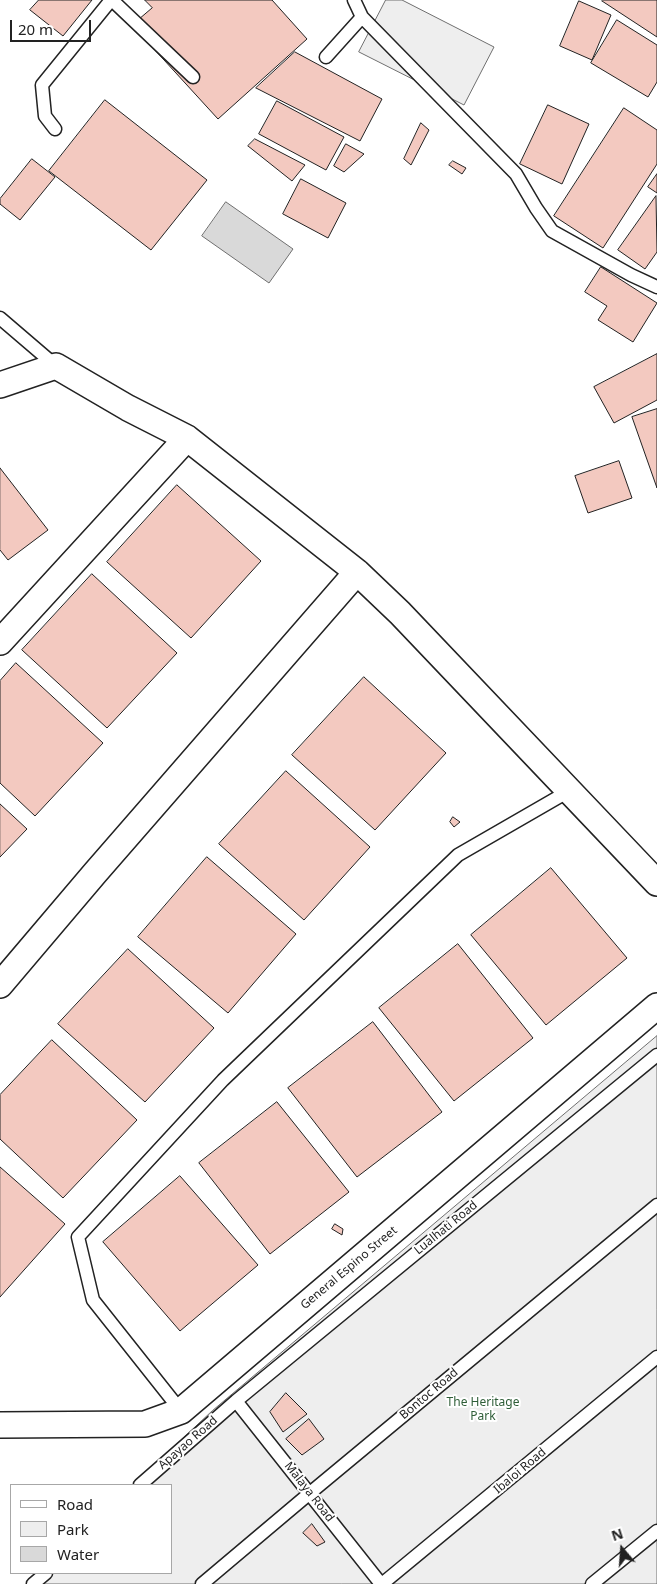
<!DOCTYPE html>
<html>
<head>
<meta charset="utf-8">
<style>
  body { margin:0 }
  #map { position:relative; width:657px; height:1584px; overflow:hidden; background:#fff; font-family:"Noto Sans",sans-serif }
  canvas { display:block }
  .legend { position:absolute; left:10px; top:1484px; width:162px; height:90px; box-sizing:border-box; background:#fff; border:1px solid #a7a7a7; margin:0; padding:6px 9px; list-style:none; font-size:15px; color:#222 }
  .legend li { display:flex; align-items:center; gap:10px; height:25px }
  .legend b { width:25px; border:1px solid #a7a7a7 }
  .north { position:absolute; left:597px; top:1524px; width:50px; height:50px; -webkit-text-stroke:4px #fff; paint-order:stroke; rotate:342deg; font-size:14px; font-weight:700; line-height:20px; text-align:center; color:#222 }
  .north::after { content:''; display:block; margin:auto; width:18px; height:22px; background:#222; clip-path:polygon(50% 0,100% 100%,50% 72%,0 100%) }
  .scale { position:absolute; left:10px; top:20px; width:81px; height:22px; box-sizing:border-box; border:2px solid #222; border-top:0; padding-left:6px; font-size:15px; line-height:18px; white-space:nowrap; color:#222; -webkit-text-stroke:4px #fff; paint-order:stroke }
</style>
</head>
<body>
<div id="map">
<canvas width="657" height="1584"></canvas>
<ul class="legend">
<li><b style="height:6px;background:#fff"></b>Road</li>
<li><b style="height:14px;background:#eee"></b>Park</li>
<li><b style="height:14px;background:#d9d9d9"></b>Water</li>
</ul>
<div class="north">N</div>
<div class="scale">20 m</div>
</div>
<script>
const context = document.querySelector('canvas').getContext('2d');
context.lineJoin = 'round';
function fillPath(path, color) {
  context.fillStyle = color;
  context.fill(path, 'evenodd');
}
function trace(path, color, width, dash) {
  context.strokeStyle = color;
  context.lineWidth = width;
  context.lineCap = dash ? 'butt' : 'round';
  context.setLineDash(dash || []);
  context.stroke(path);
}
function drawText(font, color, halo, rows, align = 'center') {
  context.font = font + ' "Noto Sans",sans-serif';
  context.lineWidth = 4;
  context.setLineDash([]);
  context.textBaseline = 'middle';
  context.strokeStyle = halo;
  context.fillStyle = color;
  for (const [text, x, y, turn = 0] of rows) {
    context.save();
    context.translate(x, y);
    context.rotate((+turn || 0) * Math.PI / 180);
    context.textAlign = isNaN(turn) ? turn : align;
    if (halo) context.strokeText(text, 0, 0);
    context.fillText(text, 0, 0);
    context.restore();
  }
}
const green = new Path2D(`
  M386,0H402L494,47L464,105L359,52Z
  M657,1036V1584H26L38,1573H171V1485H133L212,1411Z`);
const water = new Path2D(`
  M226,202L293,249L269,283L202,236Z`);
const building = new Path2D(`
  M39,0H92L63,36L30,10Z
  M145,0H272L307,39L218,119L132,25L152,8Z
  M603,0H657V37L602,1Z
  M579,1L611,15L592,60L560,46Z
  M617,20L657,45V82L648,97L591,63Z
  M295,52L382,99L360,141L256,88Z
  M105,100L207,180L151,250L49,171Z
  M277,101L344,137L326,170L259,134Z
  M548,105L589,124L562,184L520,164Z
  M624,108L657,130V164L603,248L554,216Z
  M421,123L429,130L411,165L404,159Z
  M255,139L305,165L292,181L248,146Z
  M346,144L364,154L344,172L334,166Z
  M32,159L55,177L20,220L0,204V199Z
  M453,161L466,168L462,174L449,165Z
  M657,174V193L648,187Z
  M301,179L346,203L328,238L283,214Z
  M656,196L657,252L645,269L618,250Z
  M601,267L657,303L633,342L598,320L607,306L585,292Z
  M657,354V400L614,423L594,387Z
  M657,409V488L632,417Z
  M619,461L632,498L588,513L575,476Z
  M0,468L48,530L8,560L0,550Z
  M177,485L261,561L191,638L107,562Z
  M92,574L177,653L107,728L22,650Z
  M16,663L103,743L35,816L0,783V681Z
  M364,677L446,753L375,830L292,755Z
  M286,771L370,847L304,920L219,844Z
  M0,804L27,829L0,857Z
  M453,817L460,822L454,827L450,822Z
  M207,857L296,934L228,1013L138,937Z
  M551,868L627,958L546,1025L471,935Z
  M458,944L533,1038L454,1101L379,1008Z
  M128,949L214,1028L145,1102L58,1024Z
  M373,1022L442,1112L357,1177L288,1088Z
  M52,1040L137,1120L63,1198L0,1139V1095Z
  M277,1102L349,1192L270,1254L199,1163Z
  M0,1167L65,1224L0,1297Z
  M180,1176L258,1265L180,1331L103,1242Z
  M335,1224L343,1229L342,1235L332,1229Z
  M286,1393L307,1414L283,1432L270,1412Z
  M309,1419L324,1439L302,1455L286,1439Z
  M312,1524L325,1542L317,1546L303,1533Z`);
const lane = new Path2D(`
  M112,0L193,77
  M362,17L516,174L536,208L552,231L631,275L657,287
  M326,57L362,17L354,0
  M55,129L45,116L42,85L111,0
  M0,318L56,366
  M236,1401L381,1584
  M181,1411L93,1300L78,1237L223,1080L458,855L569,791
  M140,1485L236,1401L657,1055
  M33,1584L46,1573
  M202,1584L310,1493L657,1205
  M382,1584L657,1357
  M592,1584L657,1531`);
const street = new Path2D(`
  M0,385L56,366L128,408L187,438L357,572L400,613L657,883
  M0,642L187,438
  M0,985L95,873L357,572
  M0,1425L145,1424L181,1411L657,1006`);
const streetNames = [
  ["Lualhati Road",446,1228,-39],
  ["General Espino Street",349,1268,-40],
  ["Bontoc Road",429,1394,-40],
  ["Apayao Road",188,1443,-41],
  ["Ibaloi Road",520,1471,-40],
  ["Malaya Road",309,1492,52]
];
const parkNames = [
  ["The Heritage",483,1403],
  ["Park",483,1417]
];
fillPath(green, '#eee');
trace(green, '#6f6f6f', 1);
fillPath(water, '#d9d9d9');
trace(water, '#6f6f6f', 1);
fillPath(building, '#f3c9c0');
trace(building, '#222', 1);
trace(lane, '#222', 15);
trace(street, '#222', 28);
trace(lane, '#fff', 12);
trace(street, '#fff', 25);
drawText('12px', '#222', '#fff', streetNames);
drawText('12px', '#2f5e38', '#fff', parkNames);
</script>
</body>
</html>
